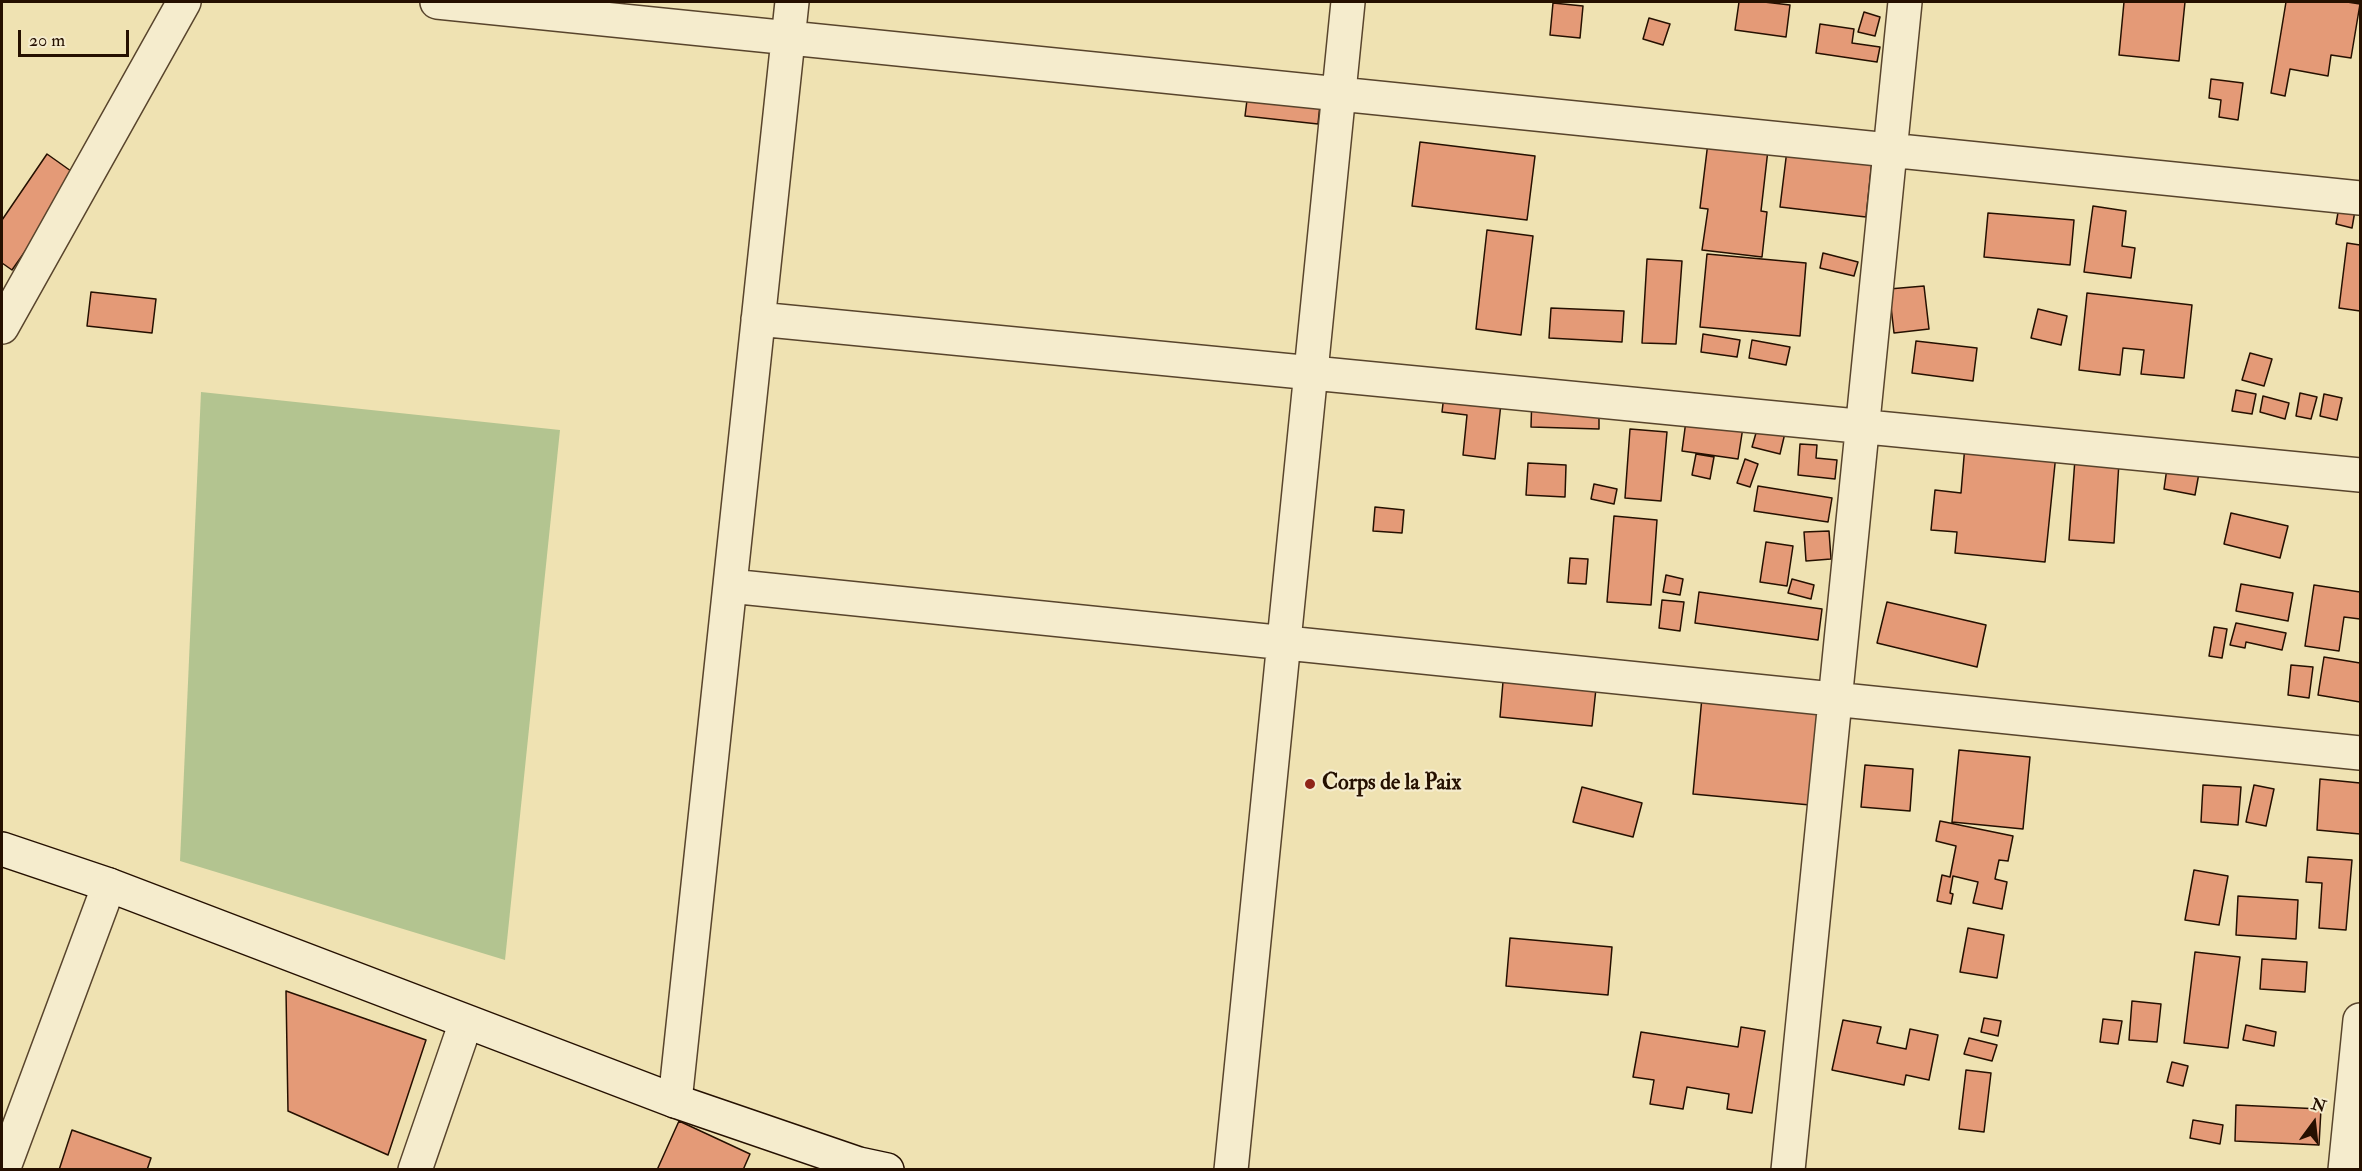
<!DOCTYPE html>
<html>
<head>
<meta charset="utf-8">
<style>
  body { margin:0 }
  #map { position:relative; width:2362px; height:1171px; overflow:hidden; background:#efe2b2; font-family:"IM FELL Double Pica",serif }
  canvas { display:block }
  .frame { position:absolute; inset:0; border:3px solid #251000; pointer-events:none }
  .north { position:absolute; left:2284px; top:1093px; width:60px; height:60px; -webkit-text-stroke:4px #f5eccd; paint-order:stroke; rotate:15deg; font-size:16px; font-weight:700; line-height:24px; text-align:center; color:#251000 }
  .north::after { content:''; display:block; margin:auto; width:21px; height:27px; background:#251000; clip-path:polygon(50% 0,100% 100%,50% 72%,0 100%) }
  .scale { position:absolute; left:18px; top:30px; width:111px; height:27px; box-sizing:border-box; border:3px solid #251000; border-top:0; padding-left:8px; font-size:18px; line-height:21px; white-space:nowrap; color:#251000; -webkit-text-stroke:4px #f5eccd; paint-order:stroke }
</style>
</head>
<body>
<div id="map">
<canvas width="2362" height="1171"></canvas>
<div class="frame"></div>
<div class="north">N</div>
<div class="scale">20 m</div>
</div>
<script>
const context = document.querySelector('canvas').getContext('2d');
context.lineJoin = 'round';
function fillPath(path, color) {
  context.fillStyle = color;
  context.fill(path, 'evenodd');
}
function trace(path, color, width, dash) {
  context.strokeStyle = color;
  context.lineWidth = width;
  context.lineCap = dash ? 'butt' : 'round';
  context.setLineDash(dash || []);
  context.stroke(path);
}
function drawText(font, color, halo, rows, align = 'center') {
  context.font = font + ' "IM FELL Double Pica",serif';
  context.lineWidth = 4.5;
  context.setLineDash([]);
  context.textBaseline = 'middle';
  context.strokeStyle = halo;
  context.fillStyle = color;
  for (const [text, x, y, turn = 0] of rows) {
    context.save();
    context.translate(x, y);
    context.rotate((+turn || 0) * Math.PI / 180);
    context.textAlign = isNaN(turn) ? turn : align;
    if (halo) context.strokeText(text, 0, 0);
    context.fillText(text, 0, 0);
    context.restore();
  }
}
const green = new Path2D(`
  M201,392L560,430L505,960L180,861Z`);
const building = new Path2D(`
  M1739,2H1764L1790,5L1786,37L1735,30Z
  M2124,2H2185L2179,61L2119,55Z
  M2286,2H2347L2360,4L2351,58L2331,55L2328,76L2290,69L2285,96L2271,93Z
  M1553,3L1583,6L1580,38L1550,35Z
  M1864,12L1880,17L1875,36L1858,32Z
  M1649,18L1670,24L1663,45L1643,39Z
  M1820,24L1854,29L1852,43L1880,47L1877,62L1816,53Z
  M1250,76L1322,85L1318,124L1245,116Z
  M2211,79L2243,83L2238,120L2219,117L2221,100L2209,98Z
  M1709,134L1769,141L1761,211L1767,212L1762,257L1702,250L1708,209L1700,208Z
  M1420,142L1535,156L1527,220L1412,206Z
  M1787,150L1872,161L1866,217L1780,207Z
  M47,154L78,176L12,270L2,263V220Z
  M2340,201L2356,205L2352,228L2336,224Z
  M2093,206L2126,211L2122,246L2135,248L2131,278L2084,272Z
  M1988,213L2074,220L2070,265L1984,257Z
  M1487,230L1533,236L1521,335L1476,329Z
  M2347,243L2360,245V311L2339,308Z
  M1823,253L1858,262L1854,276L1820,268Z
  M1707,254L1806,263L1800,336L1700,327Z
  M1647,259L1682,261L1676,344L1642,343Z
  M1924,286L1929,329L1894,333L1889,289Z
  M91,292L156,299L152,333L87,326Z
  M2087,293L2192,305L2184,378L2141,374L2144,350L2123,348L2120,375L2079,370Z
  M1551,308L1624,311L1622,342L1549,338Z
  M2038,309L2067,316L2061,345L2031,338Z
  M1703,334L1740,340L1737,357L1701,352Z
  M1752,340L1790,347L1786,365L1749,358Z
  M1916,341L1977,348L1973,381L1912,373Z
  M2250,353L2272,359L2264,386L2242,380Z
  M1445,387L1502,394L1495,459L1463,455L1467,415L1442,412Z
  M2236,390L2256,394L2252,414L2232,411Z
  M2300,393L2317,397L2311,419L2296,416Z
  M1532,394L1599,396V429L1531,427Z
  M2324,394L2342,398L2337,420L2320,416Z
  M2263,396L2289,403L2285,419L2260,412Z
  M1687,413L1744,421L1738,459L1682,451Z
  M1758,426L1785,433L1780,454L1752,447Z
  M1630,429L1667,432L1661,501L1625,498Z
  M1800,444L1817,445L1816,458L1837,460L1835,479L1798,475Z
  M1965,445L2056,454L2045,562L1955,553L1957,532L1931,530L1935,490L1961,493Z
  M1696,454L1714,457L1710,479L1692,475Z
  M1745,459L1758,464L1750,487L1737,483Z
  M2075,459L2119,462L2114,543L2069,540Z
  M1528,463L1566,465L1565,497L1526,495Z
  M2167,468L2199,473L2195,495L2164,489Z
  M1594,484L1617,489L1614,504L1591,499Z
  M1758,486L1832,498L1828,522L1754,511Z
  M1375,507L1404,510L1402,533L1373,531Z
  M2231,513L2288,526L2280,558L2224,544Z
  M1614,516L1657,520L1651,605L1607,602Z
  M1829,531L1831,559L1806,561L1804,532Z
  M1766,542L1793,546L1787,586L1760,582Z
  M1570,558L1588,559L1586,584L1568,583Z
  M1666,575L1683,579L1680,595L1663,592Z
  M1792,579L1814,585L1811,599L1788,593Z
  M2241,584L2293,593L2288,621L2236,611Z
  M2314,585L2360,592V619L2344,617L2339,651L2305,646Z
  M1699,592L1822,609L1818,640L1695,623Z
  M1662,600L1684,602L1680,631L1659,628Z
  M1887,602L1986,625L1977,667L1877,643Z
  M2236,623L2286,633L2282,650L2246,642L2245,648L2230,645Z
  M2214,627L2227,629L2222,658L2209,656Z
  M2324,657L2360,663V702L2318,695Z
  M2291,665L2313,667L2309,698L2288,695Z
  M1504,670L1597,679L1592,726L1500,717Z
  M1702,697L1819,708L1810,805L1693,794Z
  M1959,750L2030,757L2023,829L1952,822Z
  M1865,765L1913,769L1910,811L1861,807Z
  M2320,779L2360,783V834L2317,830Z
  M2203,785L2241,787L2238,825L2201,822Z
  M2254,785L2274,789L2266,826L2246,822Z
  M1582,787L1642,803L1633,837L1573,822Z
  M1940,821L2013,836L2008,861L1999,860L1995,879L2007,882L2002,909L1973,903L1978,882L1953,876L1950,893L1953,894L1951,904L1937,901L1942,875L1950,877L1956,846L1936,841Z
  M2308,857L2352,860L2346,930L2319,928L2322,883L2306,882Z
  M2194,870L2228,876L2219,925L2185,920Z
  M2238,896L2298,900L2296,939L2236,935Z
  M1968,928L2004,935L1997,978L1960,972Z
  M1510,938L1612,947L1608,995L1506,986Z
  M2195,952L2240,957L2228,1048L2184,1043Z
  M2262,959L2307,962L2305,992L2260,989Z
  M286,991L426,1040L388,1155L288,1111Z
  M2132,1001L2161,1004L2157,1042L2129,1040Z
  M1984,1018L2001,1021L1998,1036L1981,1032Z
  M2103,1019L2122,1021L2118,1044L2100,1042Z
  M1843,1020L1881,1027L1877,1043L1906,1049L1910,1029L1938,1035L1929,1080L1906,1075L1904,1085L1832,1070Z
  M2246,1025L2276,1032L2274,1046L2243,1040Z
  M1741,1027L1765,1031L1752,1113L1727,1109L1729,1094L1687,1087L1683,1109L1650,1104L1654,1080L1633,1077L1641,1032L1738,1047Z
  M1969,1038L1997,1045L1992,1061L1964,1054Z
  M2172,1062L2188,1066L2183,1086L2167,1082Z
  M1966,1070L1991,1073L1984,1132L1959,1129Z
  M2236,1105L2321,1109L2319,1145L2235,1141Z
  M2193,1120L2223,1125L2220,1144L2190,1138Z
  M679,1121L750,1154L743,1170H657Z
  M72,1130L151,1158L147,1170H59Z`);
const minor = new Path2D(`
  M437,2L2360,198
  M758,319L2360,475
  M2,327L184,2
  M730,586L2360,753
  M675,1101L792,2
  M3,1170L109,885
  M415,1170L466,1022
  M1231,1170L1348,2
  M1788,1170L1905,2
  M2345,1170L2360,1020`);
const secondary = new Path2D(`
  M2,849L109,885L675,1101L859,1164L887,1170`);
const markers = [
  [1310,784,6,"#8f2418"]
];
const poiNames = [
  ["Corps de la Paix",1322,784]
];
fillPath(green, '#b3c490');
fillPath(building, '#e49a77');
trace(building, '#251000', 1.5);
trace(minor, '#58442c', 36);
trace(secondary, '#251000', 36);
trace(minor, '#f5eccd', 33);
trace(secondary, '#f5eccd', 33);
for (const [x, y, r, color] of markers) {
  const dot = new Path2D();
  dot.arc(x, y, r, 0, 2 * Math.PI);
  context.fillStyle = color;
  context.fill(dot);
  trace(dot, '#f5eccd', 2);
}
drawText('bold 22px', '#251000', '#f5eccd', poiNames, 'left');
</script>
</body>
</html>
